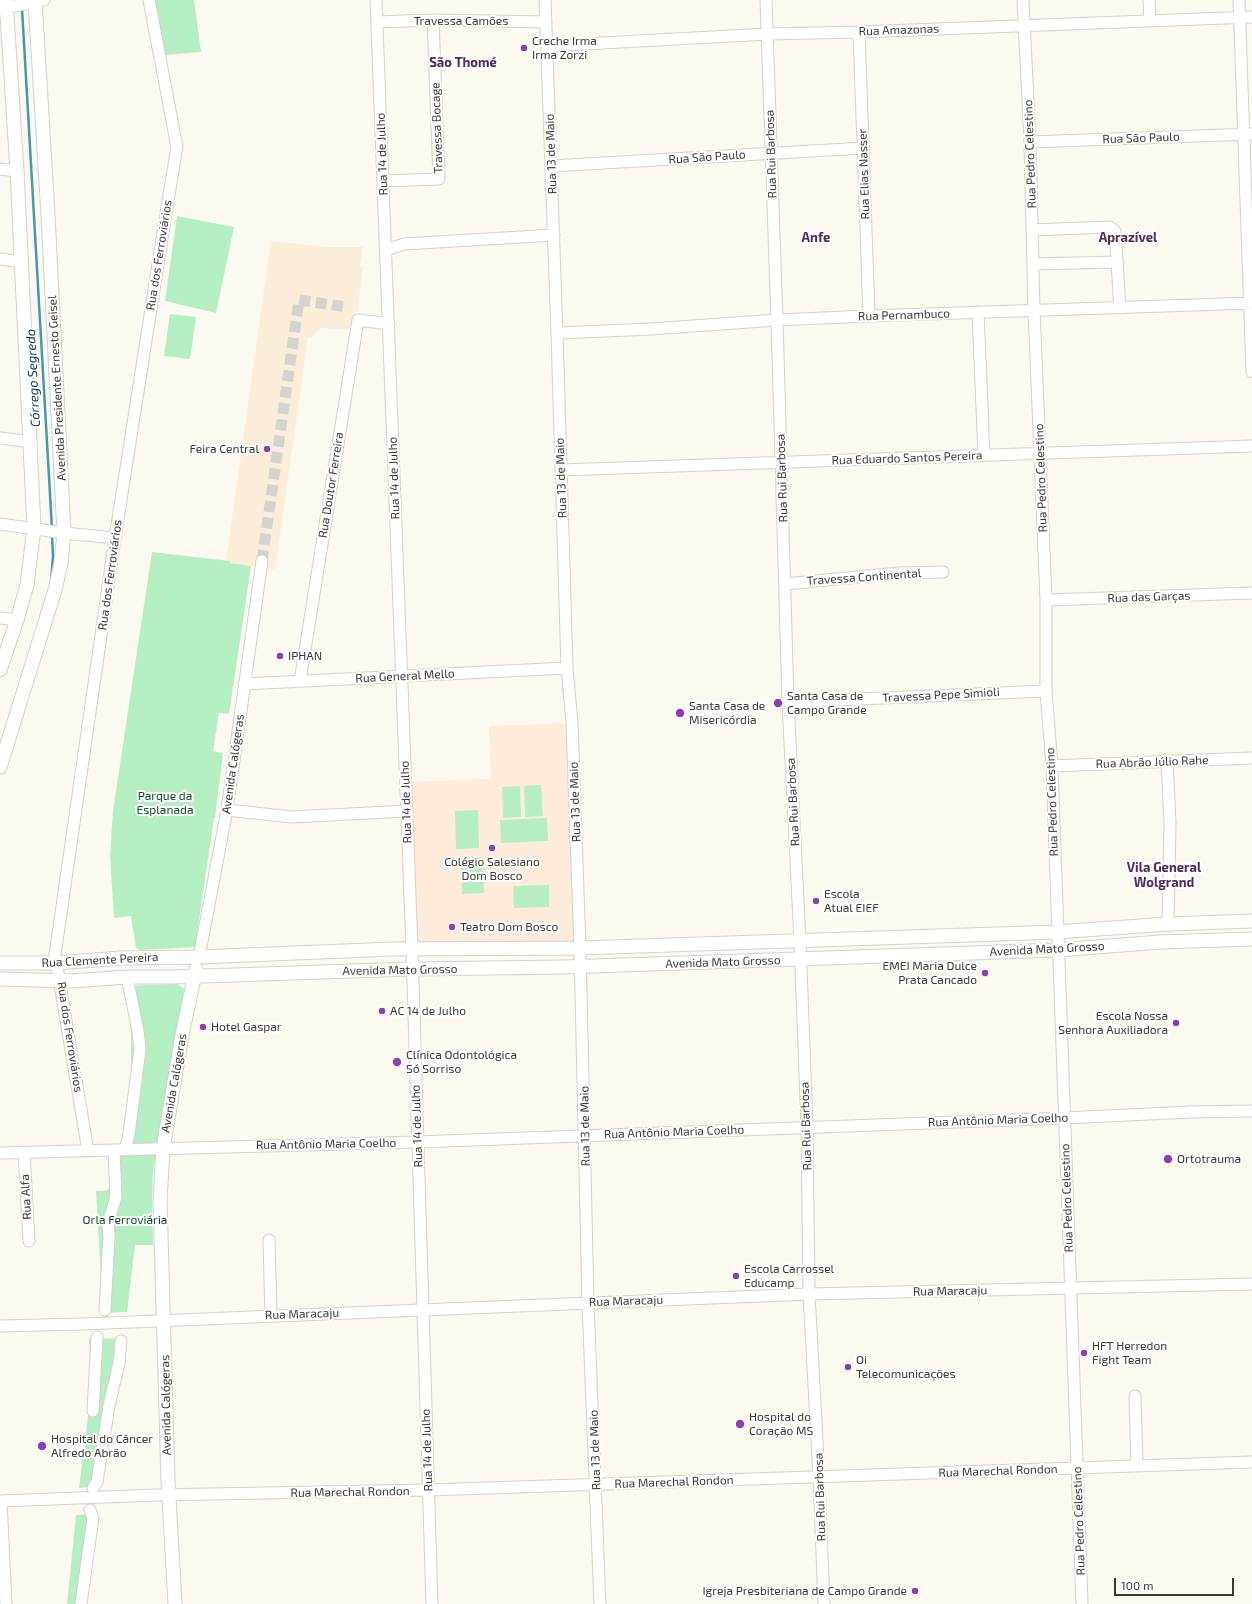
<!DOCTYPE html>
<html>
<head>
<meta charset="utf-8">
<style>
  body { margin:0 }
  #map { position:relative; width:1252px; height:1604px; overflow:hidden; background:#fcf9f1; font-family:"Exo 2",sans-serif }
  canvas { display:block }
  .scale { position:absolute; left:1114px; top:1578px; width:120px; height:18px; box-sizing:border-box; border:2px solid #3a3936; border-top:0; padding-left:5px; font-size:12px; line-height:14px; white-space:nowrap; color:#3a3936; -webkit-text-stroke:3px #fff; paint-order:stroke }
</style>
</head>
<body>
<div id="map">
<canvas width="1252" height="1604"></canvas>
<div class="scale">100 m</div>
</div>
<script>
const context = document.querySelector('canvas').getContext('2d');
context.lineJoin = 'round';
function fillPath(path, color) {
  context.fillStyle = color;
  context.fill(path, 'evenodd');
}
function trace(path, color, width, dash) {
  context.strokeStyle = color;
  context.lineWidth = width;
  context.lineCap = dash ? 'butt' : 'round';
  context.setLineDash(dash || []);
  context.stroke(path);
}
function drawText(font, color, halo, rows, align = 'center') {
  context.font = font + ' "Exo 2",sans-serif';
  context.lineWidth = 4;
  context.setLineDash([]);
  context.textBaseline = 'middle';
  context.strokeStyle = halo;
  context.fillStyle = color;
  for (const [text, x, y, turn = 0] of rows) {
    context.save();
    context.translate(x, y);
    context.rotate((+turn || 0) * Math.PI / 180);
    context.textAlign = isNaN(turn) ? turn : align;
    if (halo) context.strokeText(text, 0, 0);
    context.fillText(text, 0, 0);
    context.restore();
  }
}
const commercial = new Path2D(`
  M271,241L327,247H363L360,267H363L357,314L351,321L349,330L321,328L311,337H308L275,569L230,563L226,561Z`);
const education = new Path2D(`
  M572,723L580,948L412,949L406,782L491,779L489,726Z`);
const green = new Path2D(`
  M155,0H194L201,52L165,55Z
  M177,216L234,227L216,313L165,301Z
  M170,314L196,317L190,359L164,356Z
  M152,552L230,561V563L251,566L229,714L219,713L213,751L223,753L215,818H214L195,947L141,950L136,948L131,916L114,918L110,855L113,811Z
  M541,785L543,816L525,817L524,786Z
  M520,786L521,817L503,818L502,787Z
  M478,810L479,848L456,849L455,811Z
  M547,818L548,841L501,843L500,820Z
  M483,857L484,893L462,894L461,858Z
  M549,885V907L514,908L513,886Z
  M177,984L184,989L169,1084L167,1086L153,1171L152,1203L153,1245H135L127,1312L100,1313L101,1279L96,1191H105L113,1185V1165L127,1134L131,1095V1035L129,1011L123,986Z
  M127,1338L125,1362L111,1414L100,1486L79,1488L91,1392L89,1339Z
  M97,1514L86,1604H67L76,1515Z`);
const stream = new Path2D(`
  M22,8L52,529
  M51,581L53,556L52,534`);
const minorTunnel = new Path2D(`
  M262,561L299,300L346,307`);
const minor = new Path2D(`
  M376,0L412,949L432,1604
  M545,0L557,333L567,668L572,723L580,948L588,1303L600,1604
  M766,0L777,320L788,702L800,941L807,1127L809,1294L819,1477L824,1604
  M1023,0L1030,142L1034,310L1046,600V691L1052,766L1082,1604
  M1149,0L1150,21
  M1239,0L1252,372
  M0,9L44,0
  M377,22L433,20L546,22
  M859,32L869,316
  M547,46L767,34L859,32L1252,17
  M1030,142L1252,134
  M551,166L864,148
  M0,169L17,171
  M383,181L439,179L433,20
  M1032,230L1110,227L1115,231L1120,308
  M386,250L404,244L554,235
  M0,259L21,262
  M1033,264L1118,262
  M978,312L984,455
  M557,333L651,329L777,320L869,316L1252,303
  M0,438L31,442
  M561,470L1252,446
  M0,524L64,533L115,538
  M785,584L899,573L943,572
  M1046,600L1252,593
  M0,618L17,620
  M300,681L358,320L389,324
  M244,684L567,668
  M788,702L1046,691
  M1167,761L1170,823L1168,924
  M1052,766L1252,758
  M227,810L292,817L407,811
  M199,957L227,810L262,561
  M125,1150L129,1134L140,1049L138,1031L127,977
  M88,1151L55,955L115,538L167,207L177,147L149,0
  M24,1152L29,1241
  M0,1153L418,1142L1064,1118L1191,1112L1252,1111
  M269,1240L271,1316
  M105,1310L109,1237L108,1223L116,1197L114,1150
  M0,1326L83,1324L809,1294L1252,1284
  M1135,1396L1137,1466
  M93,1411L97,1337
  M93,1488L97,1482L109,1406L119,1363L121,1341
  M0,1501L156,1495L429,1490L1252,1462
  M1,1501L6,1604
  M81,1604L93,1518L90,1510`);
const major = new Path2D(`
  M0,670L17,620L27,585L34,528L17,171L6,0
  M0,767L55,590L61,563L64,533L48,215L35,0
  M0,963H56L120,958L199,957L392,949L580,948L1057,932L1168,924L1252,921
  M0,979L71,981L127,977H174L412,969L564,967L1058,950L1160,942L1252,939
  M175,1604L168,1481L160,1200L163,1149L182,1035L196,969`);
const markers = [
  [524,48,4,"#8d3faf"],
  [267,449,4,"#8d3faf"],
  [280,656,4,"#8d3faf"],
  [778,703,5,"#8d3faf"],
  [680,713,5,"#8d3faf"],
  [492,848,4,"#8d3faf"],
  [816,901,4,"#8d3faf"],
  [452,927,4,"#8d3faf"],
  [985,973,4,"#8d3faf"],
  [382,1011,4,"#8d3faf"],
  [1176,1023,4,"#8d3faf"],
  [203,1027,4,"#8d3faf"],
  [397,1062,5,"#8d3faf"],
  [1168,1159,5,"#8d3faf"],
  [736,1276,4,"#8d3faf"],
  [1084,1353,4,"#8d3faf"],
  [848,1367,4,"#8d3faf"],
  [740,1424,5,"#8d3faf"],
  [42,1446,5,"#8d3faf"],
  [915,1591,4,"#8d3faf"]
];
const streetNames = [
  ["Travessa Camões",461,21],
  ["Rua Amazonas",899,30,-2],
  ["Travessa Bocage",437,128,-92],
  ["Rua São Paulo",1141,138,-2],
  ["Rua 14 de Julho",382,154,-92],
  ["Rua 13 de Maio",551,154,-92],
  ["Rua Rui Barbosa",771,154,-92],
  ["Rua Pedro Celestino",1030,154,-92],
  ["Rua São Paulo",707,157,-4],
  ["Rua Elias Nasser",864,174,-92],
  ["Rua dos Ferroviários",159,255,-81],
  ["Rua Pernambuco",904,315,-2],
  ["Avenida Presidente Ernesto Geisel",57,388,-93],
  ["Rua Eduardo Santos Pereira",907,458,-2],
  ["Rua 14 de Julho",394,478,-92],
  ["Rua 13 de Maio",561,478,-92],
  ["Rua Rui Barbosa",782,478,-92],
  ["Rua Pedro Celestino",1041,478,-92],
  ["Rua Doutor Ferreira",331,485,-81],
  ["Rua dos Ferroviários",110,575,-82],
  ["Travessa Continental",864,577,-4],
  ["Rua das Garças",1149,597,-2],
  ["Rua General Mello",405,676,-3],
  ["Travessa Pepe Simioli",941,695,-3],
  ["Rua Abrão Júlio Rahe",1152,762,-2],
  ["Avenida Calógeras",233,764,-82],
  ["Rua 14 de Julho",406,802,-92],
  ["Rua 13 de Maio",575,802,-92],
  ["Rua Rui Barbosa",793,802,-93],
  ["Rua Pedro Celestino",1052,802,-92],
  ["Avenida Mato Grosso",1047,949,-3],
  ["Rua Clemente Pereira",100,960,-3],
  ["Avenida Mato Grosso",723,962,-2],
  ["Avenida Mato Grosso",400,970,-1],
  ["Rua dos Ferroviários",70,1037,81],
  ["Avenida Calógeras",174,1083,-80],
  ["Rua Antônio Maria Coelho",998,1120,-2],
  ["Rua 14 de Julho",417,1126,-92],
  ["Rua 13 de Maio",585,1126,-91],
  ["Rua Rui Barbosa",806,1126,-92],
  ["Rua Antônio Maria Coelho",674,1132,-2],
  ["Rua Antônio Maria Coelho",326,1144,-1],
  ["Rua Alfa",26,1197,-93],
  ["Rua Pedro Celestino",1067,1198,-92],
  ["Rua Maracaju",950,1291,-1],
  ["Rua Maracaju",626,1301,-2],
  ["Rua Maracaju",302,1314,-2],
  ["Avenida Calógeras",166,1405,-91],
  ["Rua 14 de Julho",427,1450,-92],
  ["Rua 13 de Maio",595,1450,-92],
  ["Rua Marechal Rondon",998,1471,-2],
  ["Rua Marechal Rondon",674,1482,-2],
  ["Rua Marechal Rondon",350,1492,-1],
  ["Rua Rui Barbosa",820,1497,-92],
  ["Rua Pedro Celestino",1079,1521,-92]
];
const poiNames = [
  ["Creche Irma",532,41],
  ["Irma Zorzi",532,55],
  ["Feira Central",259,449,"right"],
  ["IPHAN",288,656],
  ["Santa Casa de",787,696],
  ["Campo Grande",787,710],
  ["Santa Casa de",689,706],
  ["Misericórdia",689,720],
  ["Colégio Salesiano",492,862,"center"],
  ["Dom Bosco",492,876,"center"],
  ["Escola",824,894],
  ["Atual EIEF",824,908],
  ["Teatro Dom Bosco",460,927],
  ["EMEI Maria Dulce",977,966,"right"],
  ["Prata Cancado",977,980,"right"],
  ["AC 14 de Julho",390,1011],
  ["Escola Nossa",1168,1016,"right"],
  ["Senhora Auxiliadora",1168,1030,"right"],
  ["Hotel Gaspar",211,1027],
  ["Clínica Odontológica",406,1055],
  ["Só Sorriso",406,1069],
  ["Ortotrauma",1177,1159],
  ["Escola Carrossel",744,1269],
  ["Educamp",744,1283],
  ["HFT Herredon",1092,1346],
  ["Fight Team",1092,1360],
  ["Oi",856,1360],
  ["Telecomunicações",856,1374],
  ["Hospital do",749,1417],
  ["Coração MS",749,1431],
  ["Hospital do Câncer",51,1439],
  ["Alfredo Abrão",51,1453],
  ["Igreja Presbiteriana de Campo Grande",907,1591,"right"]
];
const parkNames = [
  ["Parque da",165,796],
  ["Esplanada",165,810],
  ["Orla Ferroviária",125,1220]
];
const neighbourhoodNames = [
  ["São Thomé",463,63],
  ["Anfe",816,238],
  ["Aprazível",1128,238],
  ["Vila General",1164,868],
  ["Wolgrand",1164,883]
];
const waterNames = [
  ["Córrego Segredo",33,378,-93]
];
fillPath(commercial, '#fcedda');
fillPath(education, '#ffebdc');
fillPath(green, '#b5eec3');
trace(stream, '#4599ad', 2.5);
trace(minorTunnel, '#d5d3cc', 11, [11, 5.5]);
trace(minor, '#d3d0c9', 13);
trace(major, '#d3d0c9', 15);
trace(minor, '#fff', 11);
trace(major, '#fff', 13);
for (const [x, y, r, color] of markers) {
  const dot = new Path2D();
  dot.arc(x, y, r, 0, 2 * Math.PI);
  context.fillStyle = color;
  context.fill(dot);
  trace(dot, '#fff', 1.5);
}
drawText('12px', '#3a3936', '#fff', streetNames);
drawText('12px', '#3a3936', '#fff', poiNames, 'left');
drawText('12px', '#104b27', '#fff', parkNames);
drawText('bold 13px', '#4f2960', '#fff', neighbourhoodNames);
drawText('italic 13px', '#09404d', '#fff', waterNames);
</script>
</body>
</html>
